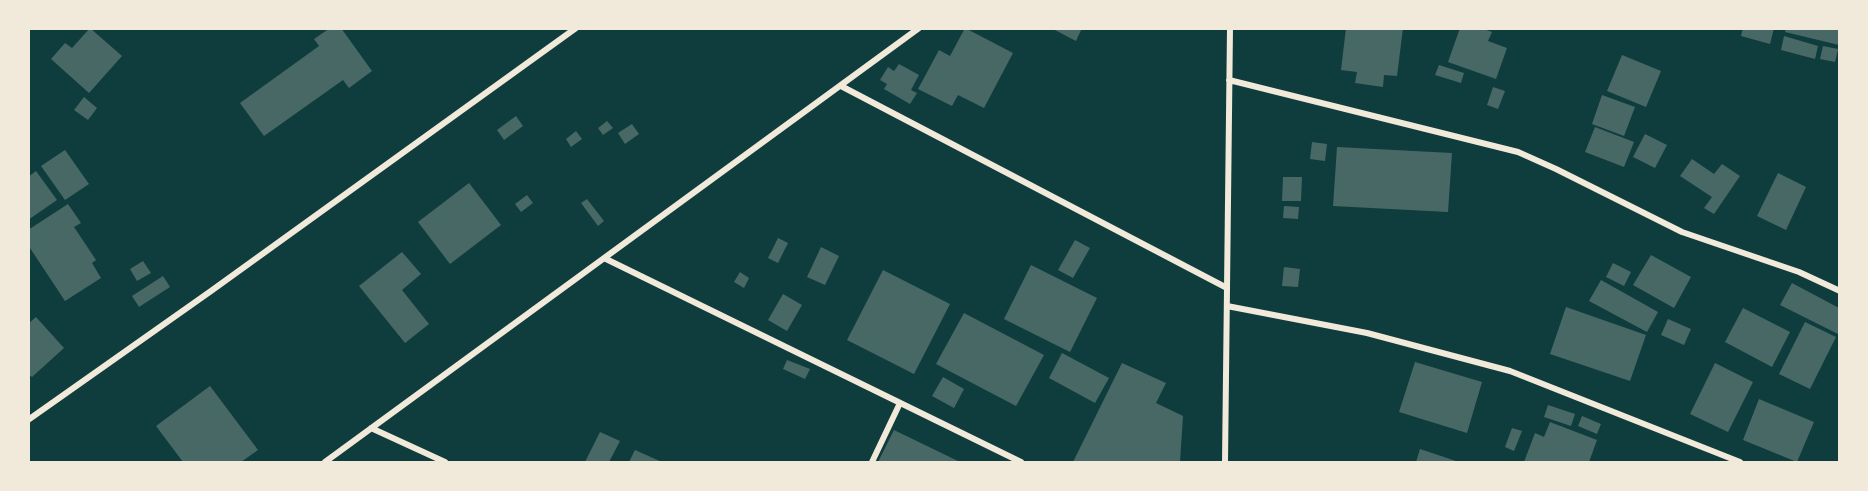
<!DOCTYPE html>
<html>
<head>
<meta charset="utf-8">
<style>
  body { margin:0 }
  #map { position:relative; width:1868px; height:491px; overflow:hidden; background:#0f3d3e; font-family:Mulish,sans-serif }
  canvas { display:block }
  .frame { position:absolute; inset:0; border:30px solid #f1e9da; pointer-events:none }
</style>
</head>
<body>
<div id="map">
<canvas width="1868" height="491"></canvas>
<div class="frame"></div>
</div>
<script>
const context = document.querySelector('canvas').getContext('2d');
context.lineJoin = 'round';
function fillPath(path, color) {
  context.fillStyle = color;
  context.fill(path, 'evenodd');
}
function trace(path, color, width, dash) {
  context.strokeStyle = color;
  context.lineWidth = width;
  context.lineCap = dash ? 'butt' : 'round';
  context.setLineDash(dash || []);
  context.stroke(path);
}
const building = new Path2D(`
  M90,28L122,56L89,93L51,59L65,43L72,48Z
  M330,28H341L372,71L349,88L343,80L264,136L240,103L319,46L314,39Z
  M965,28L1013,53L984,108L958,95L952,106L918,89L939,50L950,56Z
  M1051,28H1082L1076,41Z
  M1346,28H1403L1397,76L1384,75L1383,87L1355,83L1357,72L1341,70Z
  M1460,28H1481L1492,32L1488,41L1507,48L1496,79L1448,62Z
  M1743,28H1774L1770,44L1741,36Z
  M1786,28H1839V45L1785,32Z
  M1784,36L1818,46L1815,59L1781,50Z
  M1823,46L1838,49L1835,62L1820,59Z
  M1622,55L1661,71L1646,107L1607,91Z
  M899,64L919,75L911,90L917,93L910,104L884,89L887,84L880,80L888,67L894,71Z
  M1439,65L1464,73L1461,83L1435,75Z
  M1493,87L1505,91L1498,109L1487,105Z
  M1602,95L1635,107L1624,136L1592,124Z
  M84,97L97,108L88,120L74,110Z
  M516,116L523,126L504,140L497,130Z
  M607,121L613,128L603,135L598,128Z
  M632,124L639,134L625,144L618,133Z
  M1595,127L1634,142L1624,167L1585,152Z
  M576,131L582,139L571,147L566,139Z
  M1645,134L1667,145L1655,168L1633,157Z
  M1312,142L1327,144L1325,161L1310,159Z
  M1337,147L1452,153L1448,212L1333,206Z
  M65,150L89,184L65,200L41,166Z
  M1692,159L1714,174L1722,164L1740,176L1714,214L1704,208L1712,197L1680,176Z
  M36,171L57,200L28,220V177Z
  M1778,173L1806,187L1786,230L1757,216Z
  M1283,177H1302L1301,201H1282Z
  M469,183L501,225L450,264L418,222Z
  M527,195L533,203L521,212L515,204Z
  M587,199L604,221L598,226L581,203Z
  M68,204L81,223L74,227L96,260L92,263L101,278L65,301L28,245V230Z
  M1284,206L1299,207L1298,219L1283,218Z
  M778,238L788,243L778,263L768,258Z
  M1075,240L1090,248L1073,278L1058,270Z
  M821,247L839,256L825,285L807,277Z
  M402,252L421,274L402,290L429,324L405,343L359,286Z
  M1651,255L1691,277L1674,308L1633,285Z
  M143,261L151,273L137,281L130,269Z
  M1613,263L1631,272L1624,286L1606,277Z
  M1031,265L1097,298L1070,352L1004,319Z
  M1284,267L1300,269L1298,287L1282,286Z
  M883,270L950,304L914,374L847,340Z
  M740,272L749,278L744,288L734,282Z
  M163,276L170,287L139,307L132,296Z
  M1601,280L1658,312L1647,332L1589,301Z
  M1792,283L1839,308V331L1838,334L1780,305Z
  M783,294L802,305L787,331L768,320Z
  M1566,307L1646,335L1630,381L1550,354Z
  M1743,308L1790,332L1772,367L1725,342Z
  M964,313L1044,355L1016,406L936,364Z
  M36,317L64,348L32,377L28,374V324Z
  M1668,319L1691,329L1684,345L1661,335Z
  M1805,322L1836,337L1810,389L1779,374Z
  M1062,353L1109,378L1095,403L1049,378Z
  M787,360L810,369L805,379L783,369Z
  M1415,362L1482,382L1467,433L1399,412Z
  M1122,363L1166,383L1156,403L1183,416L1180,462H1073Z
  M1715,363L1753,382L1728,432L1690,414Z
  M943,377L964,389L954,408L932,396Z
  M210,386L258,450L241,462H183L156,426Z
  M1759,399L1814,422L1797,462L1743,440Z
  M1548,405L1575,414L1571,426L1544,417Z
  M1582,416L1601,424L1597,434L1578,426Z
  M1550,422L1597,440L1589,462H1524L1535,433L1544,437Z
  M1512,428L1522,431L1514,451L1505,447Z
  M894,430L960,462H878Z
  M600,432L620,441L609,462H585Z
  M1420,449L1459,462H1416Z
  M635,450L662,462H629Z`);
const minor = new Path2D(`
  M1229,80L1518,152L1556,169L1682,232L1799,272L1840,291
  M841,86L1227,288
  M606,259L1021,462
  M1227,306L1367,333L1510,371L1740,462
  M28,420L211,291L576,28
  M371,428L445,462
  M325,462L919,28
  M872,462L900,403
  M1225,462L1230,28`);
fillPath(building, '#486865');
trace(minor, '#f1e9da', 6);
</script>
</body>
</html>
